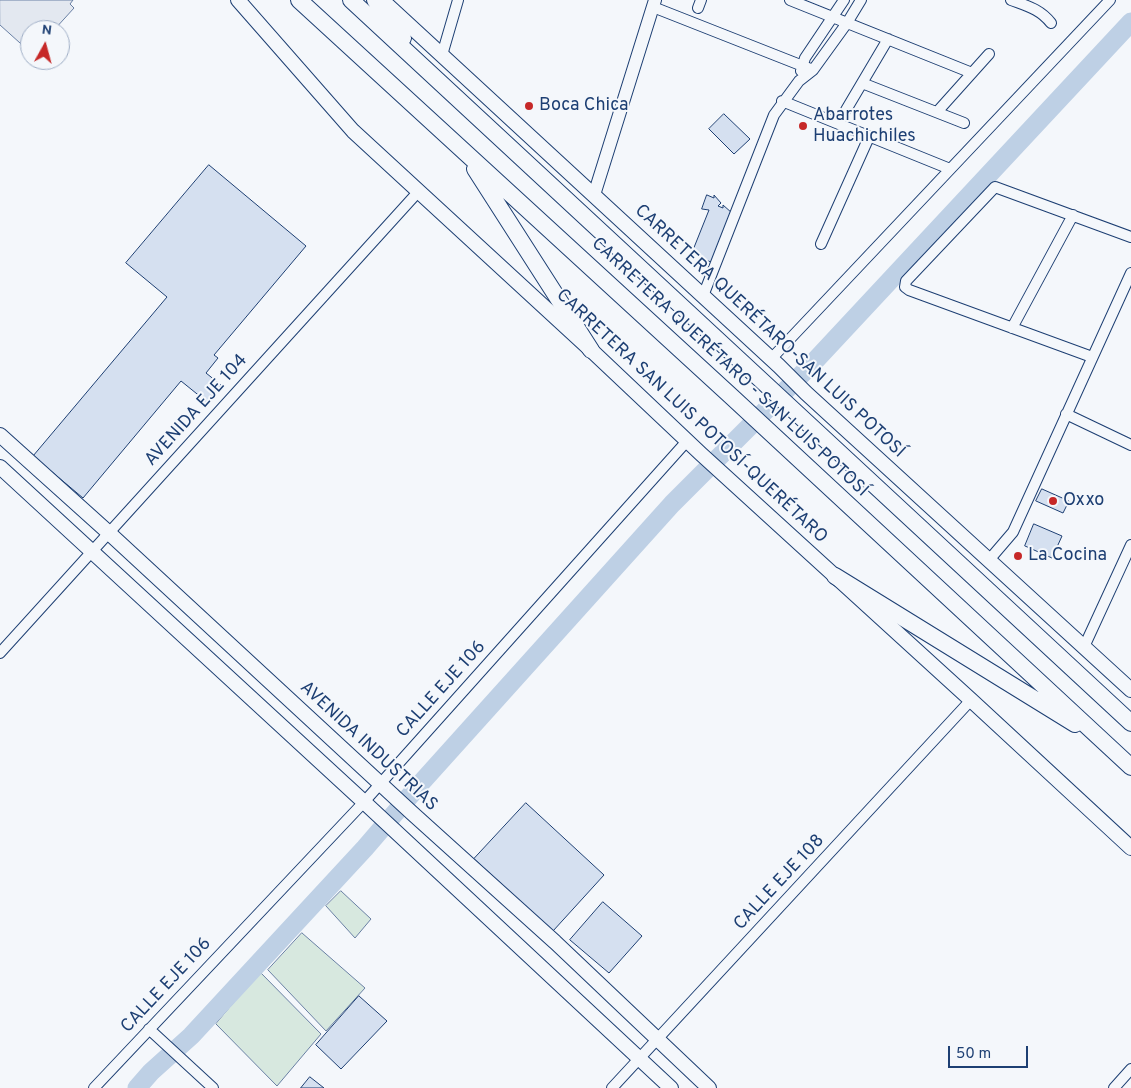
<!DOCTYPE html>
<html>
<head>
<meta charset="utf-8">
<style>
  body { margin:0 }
  #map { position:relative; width:1131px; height:1088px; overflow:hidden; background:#f4f7fb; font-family:Overpass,sans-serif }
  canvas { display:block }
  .north { position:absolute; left:20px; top:20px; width:50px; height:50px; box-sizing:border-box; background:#f4f7fb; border:1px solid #9eadc5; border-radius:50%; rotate:7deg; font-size:14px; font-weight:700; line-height:20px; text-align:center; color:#1d3f73 }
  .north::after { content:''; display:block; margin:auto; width:18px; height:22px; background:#c62828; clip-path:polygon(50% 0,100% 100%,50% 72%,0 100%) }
  .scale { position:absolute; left:948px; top:1046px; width:80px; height:22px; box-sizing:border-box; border:2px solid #1d3f73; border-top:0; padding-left:6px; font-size:15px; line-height:18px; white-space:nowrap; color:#1d3f73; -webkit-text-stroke:4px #f4f7fb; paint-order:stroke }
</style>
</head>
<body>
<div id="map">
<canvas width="1131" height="1088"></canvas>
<div class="north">N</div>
<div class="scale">50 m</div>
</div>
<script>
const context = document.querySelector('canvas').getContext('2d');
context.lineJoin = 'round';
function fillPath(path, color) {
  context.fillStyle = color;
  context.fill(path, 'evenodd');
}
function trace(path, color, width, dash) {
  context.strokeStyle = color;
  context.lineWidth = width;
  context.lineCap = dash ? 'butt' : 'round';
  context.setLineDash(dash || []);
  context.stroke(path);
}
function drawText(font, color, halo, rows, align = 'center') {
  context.font = font + ' Overpass,sans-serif';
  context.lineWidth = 4;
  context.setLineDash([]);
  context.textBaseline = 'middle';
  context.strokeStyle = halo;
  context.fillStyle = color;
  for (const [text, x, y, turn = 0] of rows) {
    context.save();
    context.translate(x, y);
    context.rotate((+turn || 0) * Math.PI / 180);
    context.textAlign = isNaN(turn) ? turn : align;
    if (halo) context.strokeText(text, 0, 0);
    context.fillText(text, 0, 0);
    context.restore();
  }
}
const green = new Path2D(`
  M341,891L371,919L355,938L326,906Z
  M302,933L365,988L326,1031L268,970Z
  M260,972L321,1034L277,1086L216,1024Z`);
const parking = new Path2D(`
  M0,0H73L70,4L74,8L54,30H30V52L0,25Z`);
const river = new Path2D(`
  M137,1088L151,1072L191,1036L365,848L420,784L672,504L812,364L1131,22`);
const building = new Path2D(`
  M724,114L750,139L734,154L709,129Z
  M209,165L306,246L214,355L218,358L206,373L221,385L207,402L181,381L83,498L33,456L167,297L126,263Z
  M707,195L714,198V195L721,203L718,206L723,208V205L732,213L711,262L703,259V257L698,256L693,250L709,210L702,209Z
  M1042,489L1069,501L1063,513L1036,501Z
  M1034,524L1062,536L1052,558L1025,546Z
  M526,803L604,875L553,931L474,859Z
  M603,902L642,936L609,973L570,940Z
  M359,996L387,1021L341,1069L316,1045Z
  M310,1077L324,1088H301Z`);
const minor = new Path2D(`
  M790,0L972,73
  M1011,0C1027,6 1040,9 1051,23
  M653,7L813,70
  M698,8L701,0
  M442,55L458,0
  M801,71L805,58L844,0
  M862,83L964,123
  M782,101L950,169
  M846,110L888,39
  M937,112L989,54
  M821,244L869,137
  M703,296L774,115L799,81L813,70L847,23L861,0
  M1012,328L1073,215
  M1092,357L909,290L905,287L906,281L995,187L1131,237
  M771,359L1110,0
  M1066,414L1131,445
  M989,560L1013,532L1131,273
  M1084,647L1131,545
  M0,653L418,192
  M149,1029L213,1088
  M94,1088L364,802L687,441
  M612,1088L971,700
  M1114,1088L1131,1069`);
const tertiary = new Path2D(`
  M594,195L655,0`);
const secondary = new Path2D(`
  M238,0L353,131L591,350L701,454L971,700L1131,848
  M382,0L779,366L806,393L1131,690
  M0,435L109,533L412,813L555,942L709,1088
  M0,467L364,802L671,1088`);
const trunk = new Path2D(`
  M299,0L732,397L1131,767
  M351,0L1131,723
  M375,0L403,38
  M475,169L591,350
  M835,576L1075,724`);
const markers = [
  [529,106,5,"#c62828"],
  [803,126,5,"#c62828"],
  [1053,501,5,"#c62828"],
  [1018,556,5,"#c62828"]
];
const poiNames = [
  ["Boca Chica",539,106],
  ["Abarrotes",813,116],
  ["Huachichiles",813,137],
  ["Oxxo",1063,501],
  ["La Cocina",1028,556]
];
const streetNames = [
  ["CARRETERA QUERÉTARO-SAN LUIS POTOSÍ",769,332,43],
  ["CARRETERA QUERÉTARO - SAN LUIS POTOSÍ",729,368,43],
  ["AVENIDA EJE 104",197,411,-48],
  ["CARRETERA SAN LUIS POTOSÍ-QUERÉTARO",691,417,43],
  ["CALLE EJE 106",442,690,-48],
  ["AVENIDA INDUSTRIAS",368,747,43],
  ["CALLE EJE 108",780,883,-47],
  ["CALLE EJE 106",167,986,-47]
];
fillPath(green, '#d7e8df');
trace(green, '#687fa3', 1);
fillPath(parking, '#e3e8f0');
trace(parking, '#687fa3', 1);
trace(river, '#bed0e5', 19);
fillPath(building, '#d5e0f0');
trace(building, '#1d3f73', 1);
trace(minor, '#1d3f73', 12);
trace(tertiary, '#1d3f73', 14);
trace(secondary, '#1d3f73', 16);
trace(trunk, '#1d3f73', 18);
trace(minor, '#f4f7fb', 10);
trace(tertiary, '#f4f7fb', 12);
trace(secondary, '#f4f7fb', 14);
trace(trunk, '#f4f7fb', 16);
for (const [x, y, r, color] of markers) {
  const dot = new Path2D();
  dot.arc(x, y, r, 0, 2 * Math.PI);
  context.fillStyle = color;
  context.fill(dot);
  trace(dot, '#f4f7fb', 2);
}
drawText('18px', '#1d3f73', '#f4f7fb', poiNames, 'left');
drawText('18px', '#1d3f73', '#f4f7fb', streetNames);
</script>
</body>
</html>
